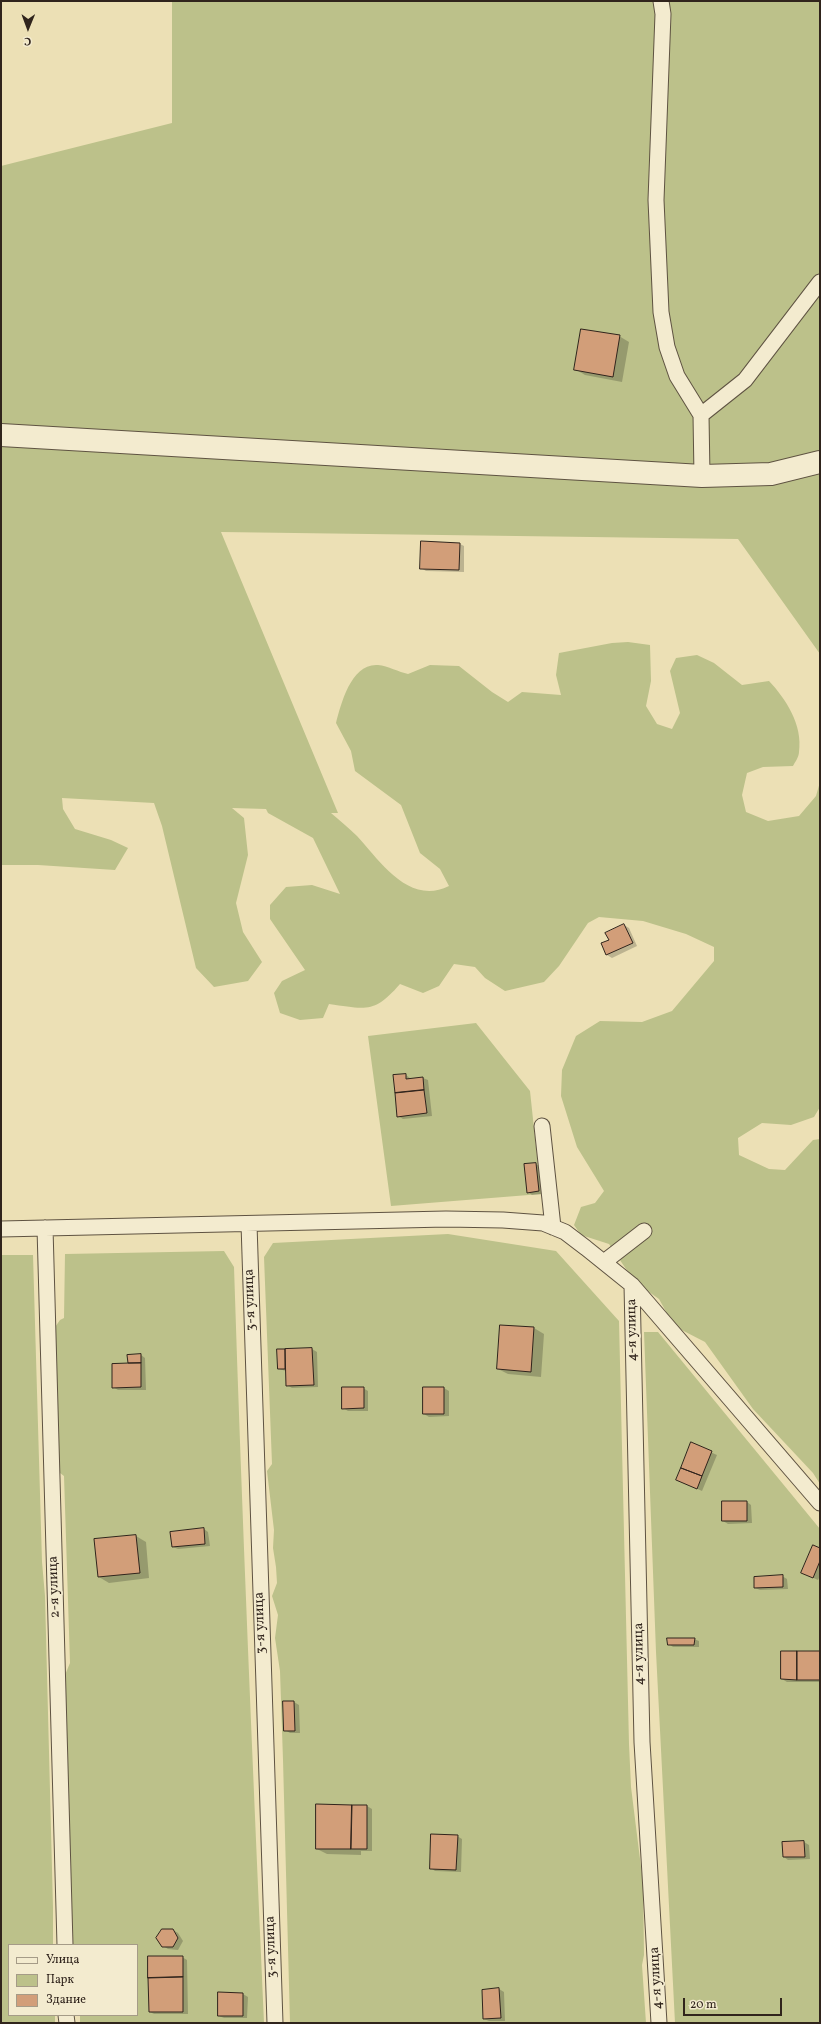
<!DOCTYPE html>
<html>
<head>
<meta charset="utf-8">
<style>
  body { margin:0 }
  #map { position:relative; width:821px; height:2024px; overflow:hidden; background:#ece0b5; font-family:Vollkorn,serif }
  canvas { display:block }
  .frame { position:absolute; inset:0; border:2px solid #30241c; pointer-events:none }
  .legend { position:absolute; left:8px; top:1944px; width:130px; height:72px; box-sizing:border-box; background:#f3ebcf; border:1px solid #a59b87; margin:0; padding:5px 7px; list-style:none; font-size:12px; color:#30241c }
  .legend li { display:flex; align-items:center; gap:8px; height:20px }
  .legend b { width:20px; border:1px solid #a59b87 }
  .north { position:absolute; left:8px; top:8px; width:40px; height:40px; -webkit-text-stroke:3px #f3ebcf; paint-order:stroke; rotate:181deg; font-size:11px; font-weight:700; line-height:16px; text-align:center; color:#30241c }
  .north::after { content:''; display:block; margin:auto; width:14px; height:18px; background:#30241c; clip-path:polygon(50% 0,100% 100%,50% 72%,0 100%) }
  .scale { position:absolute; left:683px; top:1998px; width:99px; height:18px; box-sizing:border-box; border:2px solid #30241c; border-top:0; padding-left:5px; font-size:12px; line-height:14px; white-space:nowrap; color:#30241c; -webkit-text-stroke:3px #f3ebcf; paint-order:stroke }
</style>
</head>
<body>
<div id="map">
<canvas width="821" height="2024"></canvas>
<div class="frame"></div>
<ul class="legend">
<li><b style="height:5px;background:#f3ebcf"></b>Улица</li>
<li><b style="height:11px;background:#bcc18a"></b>Парк</li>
<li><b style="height:11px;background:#d29e79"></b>Здание</li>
</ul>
<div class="north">С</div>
<div class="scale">20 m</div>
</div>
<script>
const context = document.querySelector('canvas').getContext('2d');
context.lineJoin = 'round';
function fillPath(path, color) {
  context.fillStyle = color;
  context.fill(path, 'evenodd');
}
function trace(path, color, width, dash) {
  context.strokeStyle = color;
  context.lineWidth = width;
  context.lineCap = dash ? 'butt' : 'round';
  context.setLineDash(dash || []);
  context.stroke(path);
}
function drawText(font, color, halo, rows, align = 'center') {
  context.font = font + ' Vollkorn,serif';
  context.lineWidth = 3.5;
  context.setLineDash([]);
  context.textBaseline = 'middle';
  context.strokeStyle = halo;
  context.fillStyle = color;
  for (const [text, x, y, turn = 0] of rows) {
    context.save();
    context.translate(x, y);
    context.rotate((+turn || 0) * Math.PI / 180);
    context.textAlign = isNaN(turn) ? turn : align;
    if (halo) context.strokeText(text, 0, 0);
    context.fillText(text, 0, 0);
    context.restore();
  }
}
const green = new Path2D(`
  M172,1H820V654L738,539L221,532L338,813H331C340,821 349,828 357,836C380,861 409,906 449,886L440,869L420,853L401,805L355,771L351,751L336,723C341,704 351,663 378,665C388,666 399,672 408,674L430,665L459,666L492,692L508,702L522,692L561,695L556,675L559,653L612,643L628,642L650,645L651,681L646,706L657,724L672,729L680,713L670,671L676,658L697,655L714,663L742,685L769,681C786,699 803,725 799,752C799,757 795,762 793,766L763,767L747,773L742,795L746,812L768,821L799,816L816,796L820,782V1107L814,1117L791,1125L762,1123L738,1138L739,1155L769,1169L785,1170L813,1140L820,1139V1484L813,1473L753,1409L705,1342L674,1326L659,1299L642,1287L626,1269L609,1244L581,1235L574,1225L581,1207L595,1203L604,1191L577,1147L561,1096L562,1070L576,1036L600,1021L642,1022L672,1011L714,961V947L686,934L643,921L599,917L588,923L559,966L544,982L505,991L485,978L475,967L454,964L439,986L423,993L400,984C374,1014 366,1009 329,1004L323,1018L300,1020L280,1013L274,993L282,981L305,970L270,919V905L286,887L312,885L340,894L313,838L268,813L266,809L232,808L244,818L248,855L236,903L243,932L262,962L248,981L214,987L196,968L162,826L154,803L62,798L63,809L75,829L111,840L128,848L115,870L38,865H1V166L172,123Z
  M476,1023L530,1091L541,1194L391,1206L368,1036Z
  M448,1234L556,1251L619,1321L629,1744L631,1787L643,1883L644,1955L642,1965L646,2023H290L283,1760L280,1671L275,1638L278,1615L272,1596L277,1583L276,1567L273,1548L274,1530L267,1471L272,1464L264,1257L273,1243Z
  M224,1251L234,1267C242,1519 253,1772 264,2023H80V2015H137V1945H72L65,1675L70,1663L64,1476L60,1473L56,1446L51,1333L60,1320L64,1318L65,1254Z
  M1,1255H33L42,1562L45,1596L53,1908V1945H9V2015H55V2023H1Z
  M644,1332H658L820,1529V2023H675L656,1652Z`);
const shadow = new Path2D(`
  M619,336L629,342L622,382L585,375L575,369Z
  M460,544L464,546V572L426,571L421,568Z
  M624,925L629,928L637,946L612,958L607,955L602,944L610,940Z
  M406,1075L411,1079L423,1078L428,1080L432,1116L403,1119L398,1116Z
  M535,1164L540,1166L543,1194L532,1195L528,1192Z
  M501,1326L534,1328L544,1334L541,1377L508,1374L498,1369Z
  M312,1349L317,1352L318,1387L292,1388L287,1385L286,1371L279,1369L278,1350Z
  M128,1355H141L145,1358L146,1390H118L113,1387L129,1364Z
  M363,1388L368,1391V1411H348L343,1408Z
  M424,1388H444L449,1391V1416L429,1417L424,1414Z
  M692,1444L717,1455L702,1491L682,1482Z
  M747,1502L751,1505L752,1523L728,1524L723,1521Z
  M204,1529L208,1532L210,1546L178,1549L173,1547Z
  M136,1536L146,1542L149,1578L109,1583L99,1577Z
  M820,1549V1576L818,1580L807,1575Z
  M782,1576L787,1579L788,1589L760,1590L755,1588Z
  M694,1639L699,1641V1647H673L669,1644Z
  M820,1652V1682H787L782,1679Z
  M284,1702H294L299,1705L300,1733H290L285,1730Z
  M367,1806L372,1809V1851H361V1855L327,1854L317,1849Z
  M457,1836L462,1839L461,1872L435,1871L431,1868Z
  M804,1842L809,1845L810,1859L788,1860L784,1857L783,1843Z
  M173,1930L178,1933L183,1941L178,1950L168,1949L163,1946Z
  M182,1957L187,1960L188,2014H154L150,2012Z
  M499,1989L504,1992L505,2021H489L484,2019Z
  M243,1994L248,1997L247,2018H224L219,2016Z`);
const building = new Path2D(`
  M581,329L620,335L613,377L574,370Z
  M421,541L460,543L459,570L420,569Z
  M624,924L633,943L606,955L601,943L609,940L605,933Z
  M406,1074V1079L423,1077L424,1090L395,1093L393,1075Z
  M424,1090L427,1113L397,1117L395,1093Z
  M536,1163L539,1191L527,1193L524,1164Z
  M500,1325L534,1327L531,1372L497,1369Z
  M312,1348L314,1385L286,1386L285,1349Z
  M277,1349H285V1369H278Z
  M141,1354V1363H128L127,1355Z
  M141,1363V1387L112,1388V1364Z
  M342,1387H364V1408L342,1409Z
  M423,1387H444V1414H423Z
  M691,1442L712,1451L702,1476L681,1468Z
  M681,1468L702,1476L697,1489L676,1480Z
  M722,1501H747V1521H722Z
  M204,1528L205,1544L172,1547L170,1532Z
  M136,1535L140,1573L98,1577L94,1539Z
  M813,1545L820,1548V1561L813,1578L801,1573Z
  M783,1575V1587L754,1588V1577Z
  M667,1638H695L694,1645H668Z
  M781,1651H797V1680L781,1679Z
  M797,1651H820V1680H797Z
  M283,1701H294L295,1731H284Z
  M316,1804L352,1805L351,1849H316Z
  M352,1805H367V1849H351Z
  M431,1834L458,1835L456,1870L430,1869Z
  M804,1841L805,1857H783L782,1842Z
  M162,1929H173L178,1938L173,1947H162L156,1938Z
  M148,1956H183V1977L148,1978Z
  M183,1977V2012H149L148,1978Z
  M499,1988L501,2018L483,2019L482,1990Z
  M218,1992L243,1993V2016H218Z`);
const service = new Path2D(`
  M661,1L663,14L656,200L661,312L667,347L677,376L701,415L702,476
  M701,415L745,380L820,282
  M542,1126L553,1227
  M249,1224L275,2023
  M45,1228L65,1945
  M1,1229L446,1219L503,1220L543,1223L565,1232L586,1248L632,1285L820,1503
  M604,1262L644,1231
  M632,1285L642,1742L659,2023
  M66,2015L67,2023`);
const minor = new Path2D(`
  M1,435L702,476L771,474L820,462`);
const streetNames = [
  ["3-я улица",251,1300,-92],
  ["4-я улица",633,1330,-91],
  ["2-я улица",55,1587,-92],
  ["3-я улица",261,1623,-92],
  ["4-я улица",640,1654,-91],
  ["3-я улица",272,1947,-92],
  ["4-я улица",657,1978,-93]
];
fillPath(green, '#bcc18a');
fillPath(shadow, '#0003');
fillPath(building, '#d29e79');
trace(building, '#30241c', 1);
trace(service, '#5f5342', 17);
trace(minor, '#5f5342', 24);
trace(service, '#f3ebcf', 15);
trace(minor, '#f3ebcf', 22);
drawText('14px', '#30241c', '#f3ebcf', streetNames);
</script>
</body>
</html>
